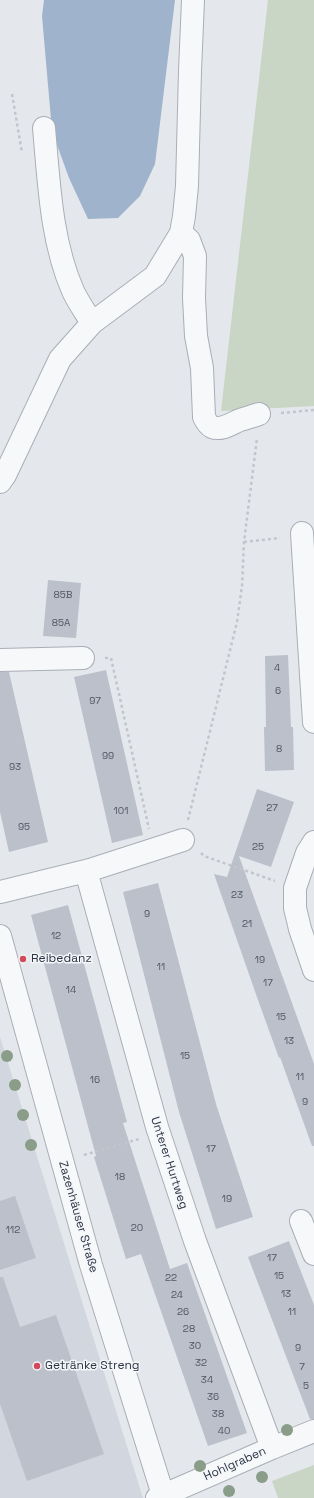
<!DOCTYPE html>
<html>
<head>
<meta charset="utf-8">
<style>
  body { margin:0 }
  canvas { display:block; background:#e4e7ec }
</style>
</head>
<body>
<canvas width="314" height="1498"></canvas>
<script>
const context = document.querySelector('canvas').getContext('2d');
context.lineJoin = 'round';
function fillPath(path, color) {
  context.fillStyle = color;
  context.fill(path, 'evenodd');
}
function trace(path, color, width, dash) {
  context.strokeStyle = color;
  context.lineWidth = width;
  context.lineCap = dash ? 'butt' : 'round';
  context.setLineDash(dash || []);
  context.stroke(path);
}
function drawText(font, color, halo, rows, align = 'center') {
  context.font = font + ' "Space Grotesk",sans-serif';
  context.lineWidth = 3;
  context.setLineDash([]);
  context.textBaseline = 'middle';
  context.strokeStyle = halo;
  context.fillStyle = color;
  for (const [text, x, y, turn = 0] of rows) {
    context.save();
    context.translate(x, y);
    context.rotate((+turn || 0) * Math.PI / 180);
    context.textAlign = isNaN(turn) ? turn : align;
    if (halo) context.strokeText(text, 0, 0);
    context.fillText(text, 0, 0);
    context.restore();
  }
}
const built = new Path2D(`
  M0,1037L143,1498H0Z`);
const green = new Path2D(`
  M268,0H314V406L221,411Z
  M314,1465V1498H278L272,1481Z`);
const water = new Path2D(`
  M44,0H175L155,164L140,196L118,218L88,219L69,178L52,131L42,16Z`);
const building = new Path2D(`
  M48,580L81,583L76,638L43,636Z
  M288,655L291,727H293L294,770L265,771L264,727H266L265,656Z
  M106,670L143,835L112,843L74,677Z
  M0,672H9L48,842L9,852L0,812Z
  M257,789L294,802L271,867L239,856L314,1064V1146H312L280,1057L279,1058L258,1000L214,874L227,877Z
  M158,883L216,1104L253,1217L216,1229L179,1112L123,892Z
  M68,905L127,1122L123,1123L170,1269L187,1263L247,1433L208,1446L141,1254L126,1259L94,1157L96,1156L31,915Z
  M15,1196L36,1258L0,1270V1201Z
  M289,1241L314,1305V1419H310L248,1257Z
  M0,1277H3L20,1327L56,1315L104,1454L27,1481L0,1404Z`);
const path = new Path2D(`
  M12,94L22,153
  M281,413L314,410
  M244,542L280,538
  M105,658H111L149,829
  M188,820L237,622L242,586L244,542L257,438
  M201,853L204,856L275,881
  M84,1155L139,1139`);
const minor = new Path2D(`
  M44,128C49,183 51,241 73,291C78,302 86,313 92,323
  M181,233L189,240L195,256L194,298L196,336L202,368L204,417C206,421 208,425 212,427C222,431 232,423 240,420C247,418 253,416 259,414
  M0,482L5,475L60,359L92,323L155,276L181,233L184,216L187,186L190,71L193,0
  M302,533L314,722
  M0,660L83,658
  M314,842L307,853L295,888V908L300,929L314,970
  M86,871L157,1127L195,1241L272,1448
  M0,892L90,870L183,840
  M0,936L91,1265L164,1498
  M301,1221L314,1254
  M157,1498L272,1448L314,1431`);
const trees = [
  [7,1056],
  [15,1085],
  [23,1115],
  [31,1145],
  [287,1430],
  [200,1466],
  [262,1477],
  [229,1491]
];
const markers = [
  [23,959,4,"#d1495b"],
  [37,1366,4,"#d1495b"]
];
const numberNames = [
  ["85B",63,595],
  ["85A",61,623],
  ["4",277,668],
  ["6",278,691],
  ["97",95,701],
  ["8",279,749],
  ["99",108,756],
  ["93",15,767],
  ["27",272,808],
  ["101",121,811],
  ["95",24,827],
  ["25",258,847],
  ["23",237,895],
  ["9",147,914],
  ["21",247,924],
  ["12",56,936],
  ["19",260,960],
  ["11",161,967],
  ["17",268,983],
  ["14",71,990],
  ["15",281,1017],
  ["13",289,1041],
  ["15",185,1056],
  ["11",300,1077],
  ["16",95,1080],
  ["9",305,1102],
  ["17",211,1149],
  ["18",120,1177],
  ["19",227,1199],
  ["20",137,1228],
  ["112",13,1230],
  ["17",272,1258],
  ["15",279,1276],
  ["22",171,1278],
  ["13",286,1294],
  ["24",177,1295],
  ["26",183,1312],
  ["11",292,1312],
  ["28",189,1329],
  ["30",195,1346],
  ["9",298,1348],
  ["32",201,1363],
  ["7",302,1367],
  ["34",207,1380],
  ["5",306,1386],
  ["36",213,1397],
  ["38",218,1414],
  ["40",224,1431]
];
const poiNames = [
  ["Reibedanz",31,959],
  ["Getränke Streng",45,1366]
];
const streetNames = [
  ["Unterer Hurtweg",169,1163,72],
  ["Zazenhäuser Straße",78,1217,74],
  ["Hohlgraben",235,1464,-24]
];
fillPath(built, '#d2d6de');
fillPath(green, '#c9d6c5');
fillPath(water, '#9fb4cc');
fillPath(building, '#bbc0ca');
trace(minor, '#a9aeb7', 24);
trace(path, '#c2c5cb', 2.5, [3, 3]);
trace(minor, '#f7f8fa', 22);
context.fillStyle = '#899d89';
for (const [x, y] of trees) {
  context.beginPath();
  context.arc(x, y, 6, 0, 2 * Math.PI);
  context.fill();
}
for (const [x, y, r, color] of markers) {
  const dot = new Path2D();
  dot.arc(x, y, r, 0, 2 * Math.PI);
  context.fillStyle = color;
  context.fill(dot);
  trace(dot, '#f4f6f9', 1.5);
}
drawText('10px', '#4f5766', null, numberNames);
drawText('12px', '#2b3445', '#f4f6f9', poiNames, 'left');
drawText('12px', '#2b3445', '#f4f6f9', streetNames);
</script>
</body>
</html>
